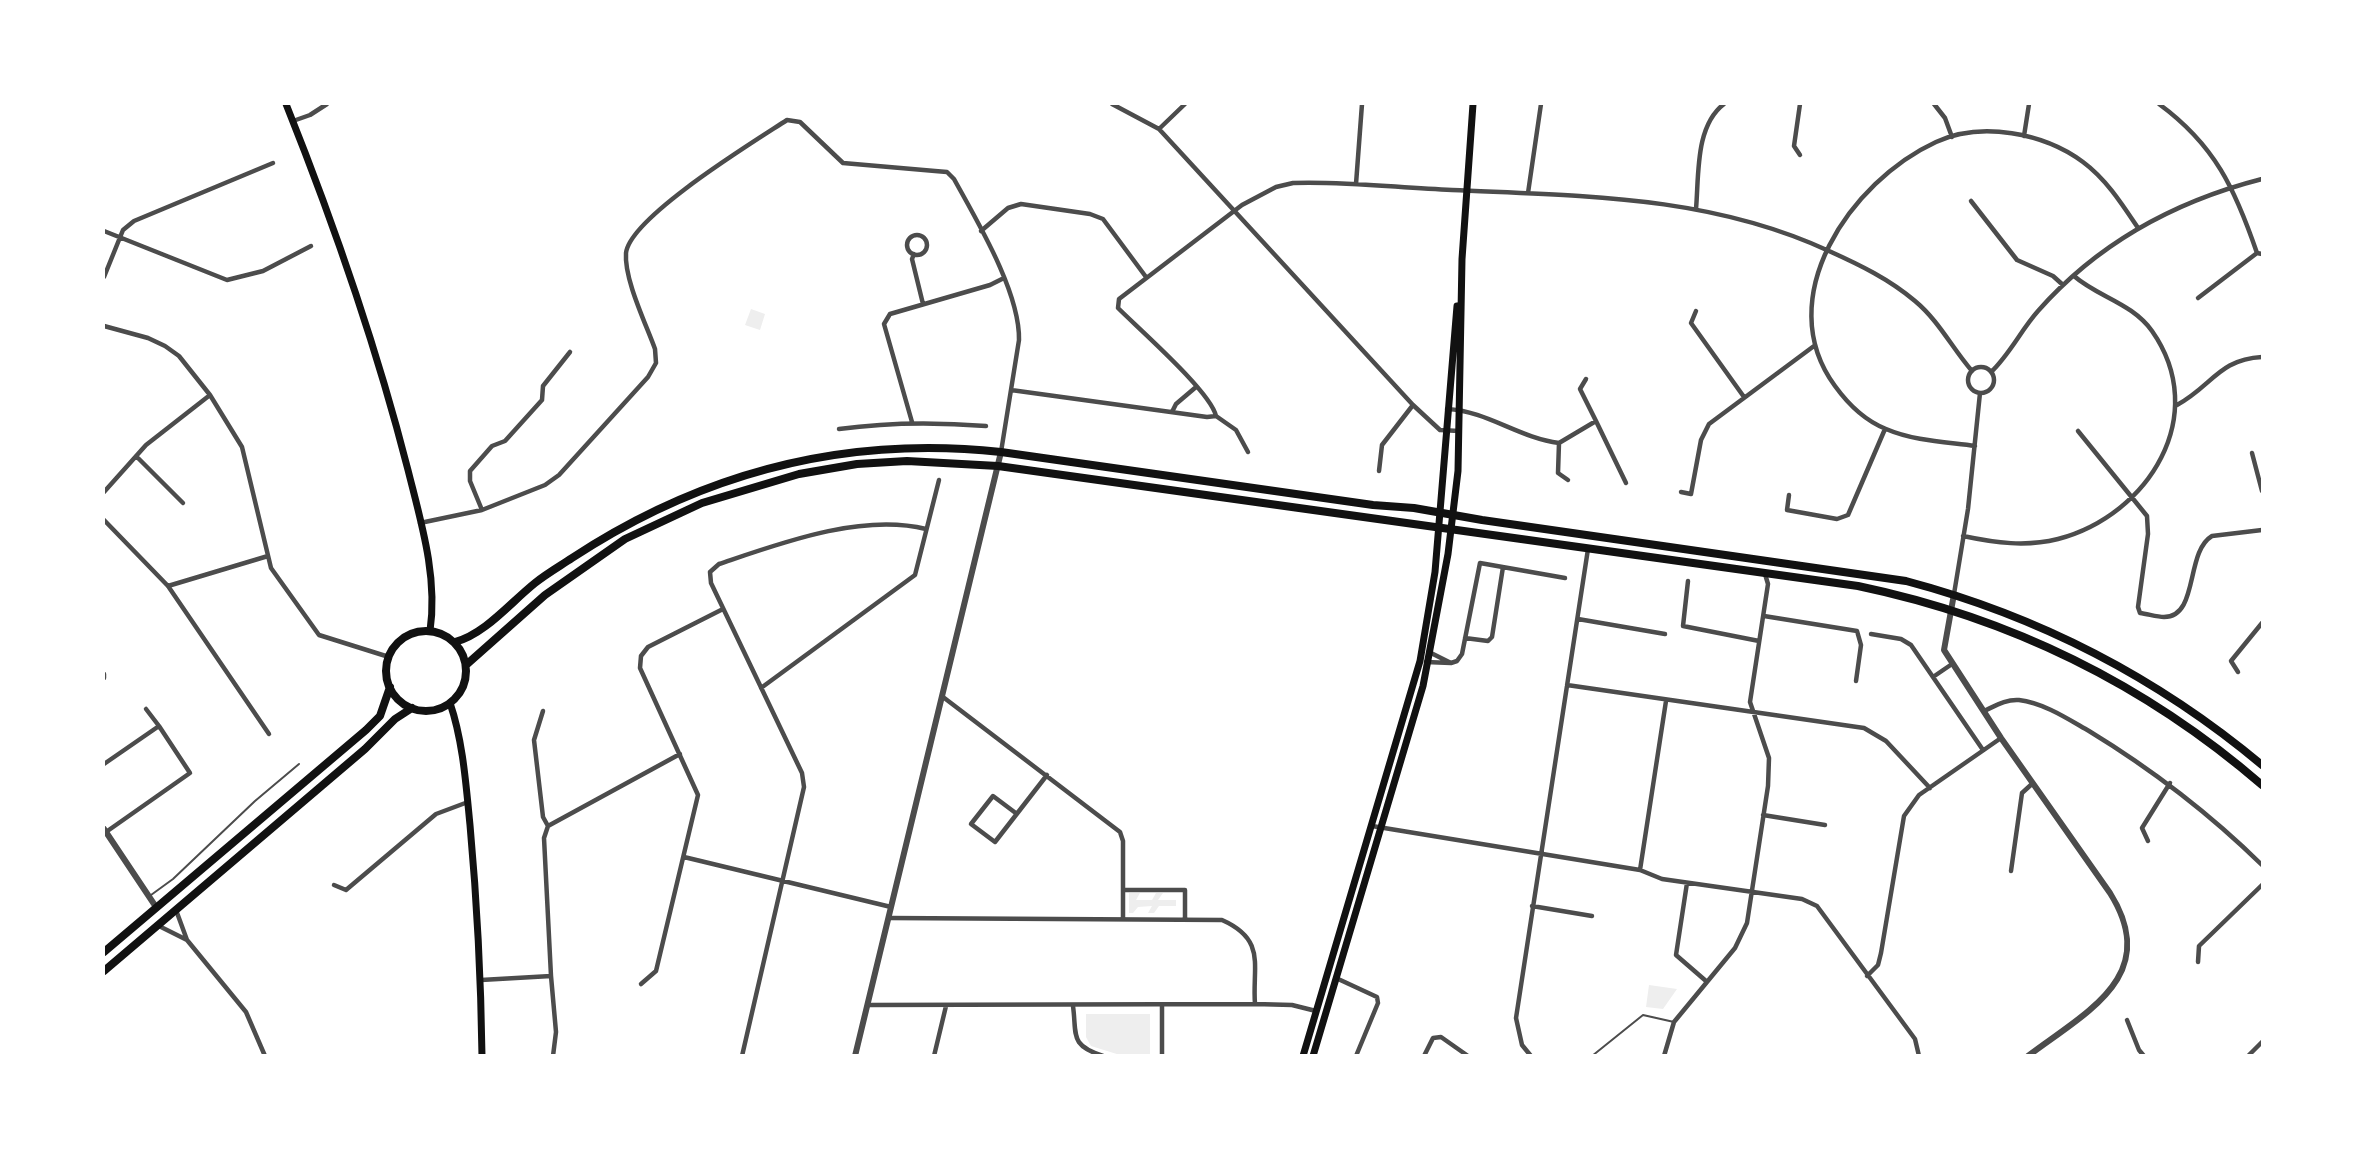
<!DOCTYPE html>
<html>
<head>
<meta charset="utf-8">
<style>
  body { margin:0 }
  #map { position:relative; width:2366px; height:1159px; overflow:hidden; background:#fff; font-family:Commissioner,sans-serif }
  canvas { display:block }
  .frame { position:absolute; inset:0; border:105px solid #fff; pointer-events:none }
</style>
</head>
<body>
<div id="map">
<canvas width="2366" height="1159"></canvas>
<div class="frame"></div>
</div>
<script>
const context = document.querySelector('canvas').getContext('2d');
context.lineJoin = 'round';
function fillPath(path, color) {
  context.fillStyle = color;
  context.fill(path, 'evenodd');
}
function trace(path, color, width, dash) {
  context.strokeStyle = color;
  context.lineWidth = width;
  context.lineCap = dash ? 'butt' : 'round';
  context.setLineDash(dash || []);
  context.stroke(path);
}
const green = new Path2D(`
  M751,309L765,314L760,330L745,325Z
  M1129,893H1140L1136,900H1152L1156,893H1163L1158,900H1176V906H1159L1154,913H1148L1152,906L1138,907L1133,913H1129Z
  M1649,985L1677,989L1663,1009L1646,1007Z
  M1086,1014H1150V1055H1120L1091,1046L1086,1037Z`);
const service = new Path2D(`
  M151,895L173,879L255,801L299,764
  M1592,1056L1643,1015L1674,1022`);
const minor = new Path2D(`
  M1112,104L1159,129L1413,405L1440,430L1459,431
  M1934,104L1945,118L1952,137
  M2159,104C2215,145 2235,189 2257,253L2262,254
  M293,121L310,115L327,104
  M1159,129L1185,104
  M2024,136L2029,104
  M1800,155L1794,146L1800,104
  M1356,184L1362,104
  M1528,193L1541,104
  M1971,201L2017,260L2053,276L2063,285
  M1696,209C1699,175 1695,126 1724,104
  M104,231L227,280L263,271L311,246
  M981,231L1008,208L1021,204L1090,214L1103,219L1146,277
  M907 245a10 10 0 1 1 20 0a10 10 0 1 1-20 0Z
  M914,254L912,259L923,304
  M104,277L123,230L134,221L273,163
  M2198,298L2257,253
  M1696,311L1691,323L1744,397
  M104,326L148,338L165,346L179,356L210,395L242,447L271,568L319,635L389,657
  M1968 380a13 13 0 1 1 26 0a13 13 0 1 1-26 0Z
  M1991,372C2010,354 2021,330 2038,311C2098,243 2176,201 2262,179
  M1586,379L1580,389L1596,421
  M1011,390L1207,417L1216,416
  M2177,405C2211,387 2219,359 2262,357
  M1447,409C1487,411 1519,438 1559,443L1558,473L1568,480
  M1172,412L1176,404L1196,387
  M912,422L884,324L890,314L990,285L1004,278
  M839,429C889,422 936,422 986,426
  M2078,431L2147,516L2148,534L2138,607L2140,613C2148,614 2157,617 2164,617C2199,617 2185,552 2212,536L2262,530
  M1559,443L1596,421L1626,483
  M1975,446C1946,442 1914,441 1886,429C1866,421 1848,404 1835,386C1770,298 1851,181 1936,142C1981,121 2044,133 2083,162C2106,179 2122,204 2138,228
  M1248,452L1236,430L1216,416C1211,392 1139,329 1118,308L1119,299L1242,205L1276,187L1293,183C1346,181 1399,188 1452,190C1582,196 1708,195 1829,251C1860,265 1889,279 1915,301C1939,321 1952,348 1972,371
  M2252,453L2262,491
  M136,456L183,503
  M1379,471L1382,445L1413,405
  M104,492L146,445L210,395
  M1681,492L1691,494L1701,440L1709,424L1814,346
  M1789,495L1787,510L1837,519L1848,515L1885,429
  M482,510L470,481V471L492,446L505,441L542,400L543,386L570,352
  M104,520L168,586L269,734
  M420,523L482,510L545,485L559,475L648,377L656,363L655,349C646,324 624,279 626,253C630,217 755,141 787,120L800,122L843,163L935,171L947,172L954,179C977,221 1020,292 1019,340L1001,452
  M1963,536C1996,543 2026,547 2058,539C2149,515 2211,415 2152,331C2132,303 2098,297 2074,276
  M1688,581L1683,626L1759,641
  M168,586L268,556
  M1954,594L1968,509L1980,393
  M1764,616L1857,631L1861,645L1856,681
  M1578,619L1665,634
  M1871,634L1901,639L1911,645L1983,750
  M1465,638L1488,641L1492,637L1503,567
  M1426,662L1451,663L1431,653
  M1451,663L1457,661L1462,654L1480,563L1565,578
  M2238,672L2231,661L2262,623
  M104,674V678
  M1933,677L1952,664
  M1567,685L1864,728L1886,741L1930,788
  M761,688L915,575L939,480
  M943,697L1120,832L1123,841V918
  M146,709L159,726
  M543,711L534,740L543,817L548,826
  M1984,711C1995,706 2006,699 2019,700C2044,703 2068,719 2089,731C2153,770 2209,813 2262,865
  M104,764L159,726L190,773L106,832
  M1017,814L993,796L971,824L995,842L1047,775
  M1763,815L1825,825
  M1372,826L1640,870L1662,879L1802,899L1817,906L1915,1039L1919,1056
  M2148,841L2142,828L2170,783
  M684,857L891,907
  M1640,870L1666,701
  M2011,871L2022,793L2033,783
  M1687,883L1676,955L1706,981
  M334,885L346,890L436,814L468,802
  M1124,890H1185V920
  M1532,906L1592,916
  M889,918L1222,920C1267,940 1252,966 1255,1004
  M157,925L187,940L176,910
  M187,940L246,1012L265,1056
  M2198,962L2199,946L2262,885
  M551,976L556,1032L553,1056
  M1867,976L1878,965L1881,953L1904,816L1919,795L2001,738
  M1336,978L1377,997L1378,1003L1356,1056
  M481,980L551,976L544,838L548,826L680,754
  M641,984L656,971L698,795L640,668L641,656L648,647L723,609
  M868,1005L1255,1004L1292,1005L1316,1011
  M1073,1006C1077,1035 1069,1045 1103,1056
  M1162,1006V1056
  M2127,1020L2139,1050L2144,1056
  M742,1056L804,787L802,773L711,583L710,572L719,564C781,543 861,513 926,529
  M934,1056L946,1006
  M1424,1056L1433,1038L1441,1037L1468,1056
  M1531,1056L1522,1045L1516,1018L1588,549
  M1664,1056L1674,1022L1735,948L1747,923L1768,786L1769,758L1750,702L1768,584L1765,574
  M2248,1056L2262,1042`);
const tertiary = new Path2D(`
  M1954,594L1944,650L2001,738L2110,893C2162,976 2086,1012 2028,1056
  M104,829L156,907
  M855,1056L1001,452`);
const secondary = new Path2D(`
  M286,104C334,224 376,345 408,470C421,522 438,577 430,631
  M450,703C463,741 466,785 470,825C477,902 481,979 482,1056
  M1303,1056L1420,661L1435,572L1457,306
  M1313,1056L1423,686L1448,554L1458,471L1462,259L1473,104`);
const primary = new Path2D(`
  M386 671a40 40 0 1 1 80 0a40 40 0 1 1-80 0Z
  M455,642C485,634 510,603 535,583C546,574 560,566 572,558C703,472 845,435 1001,452L1373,505L1414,508L1482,520L1906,581C2038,616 2158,678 2262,765
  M466,665L545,595L625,539L702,503L799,474L857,464L907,461L998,466L1858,586C2011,618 2144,683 2262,785
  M104,952L366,730L380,716L390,687
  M104,971L365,749L395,719L412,708`);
fillPath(green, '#eee');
trace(service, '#4c4c4c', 2);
trace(minor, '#4c4c4c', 4.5);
trace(tertiary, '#4c4c4c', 6);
trace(secondary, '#111', 7);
trace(primary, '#111', 8);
</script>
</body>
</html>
